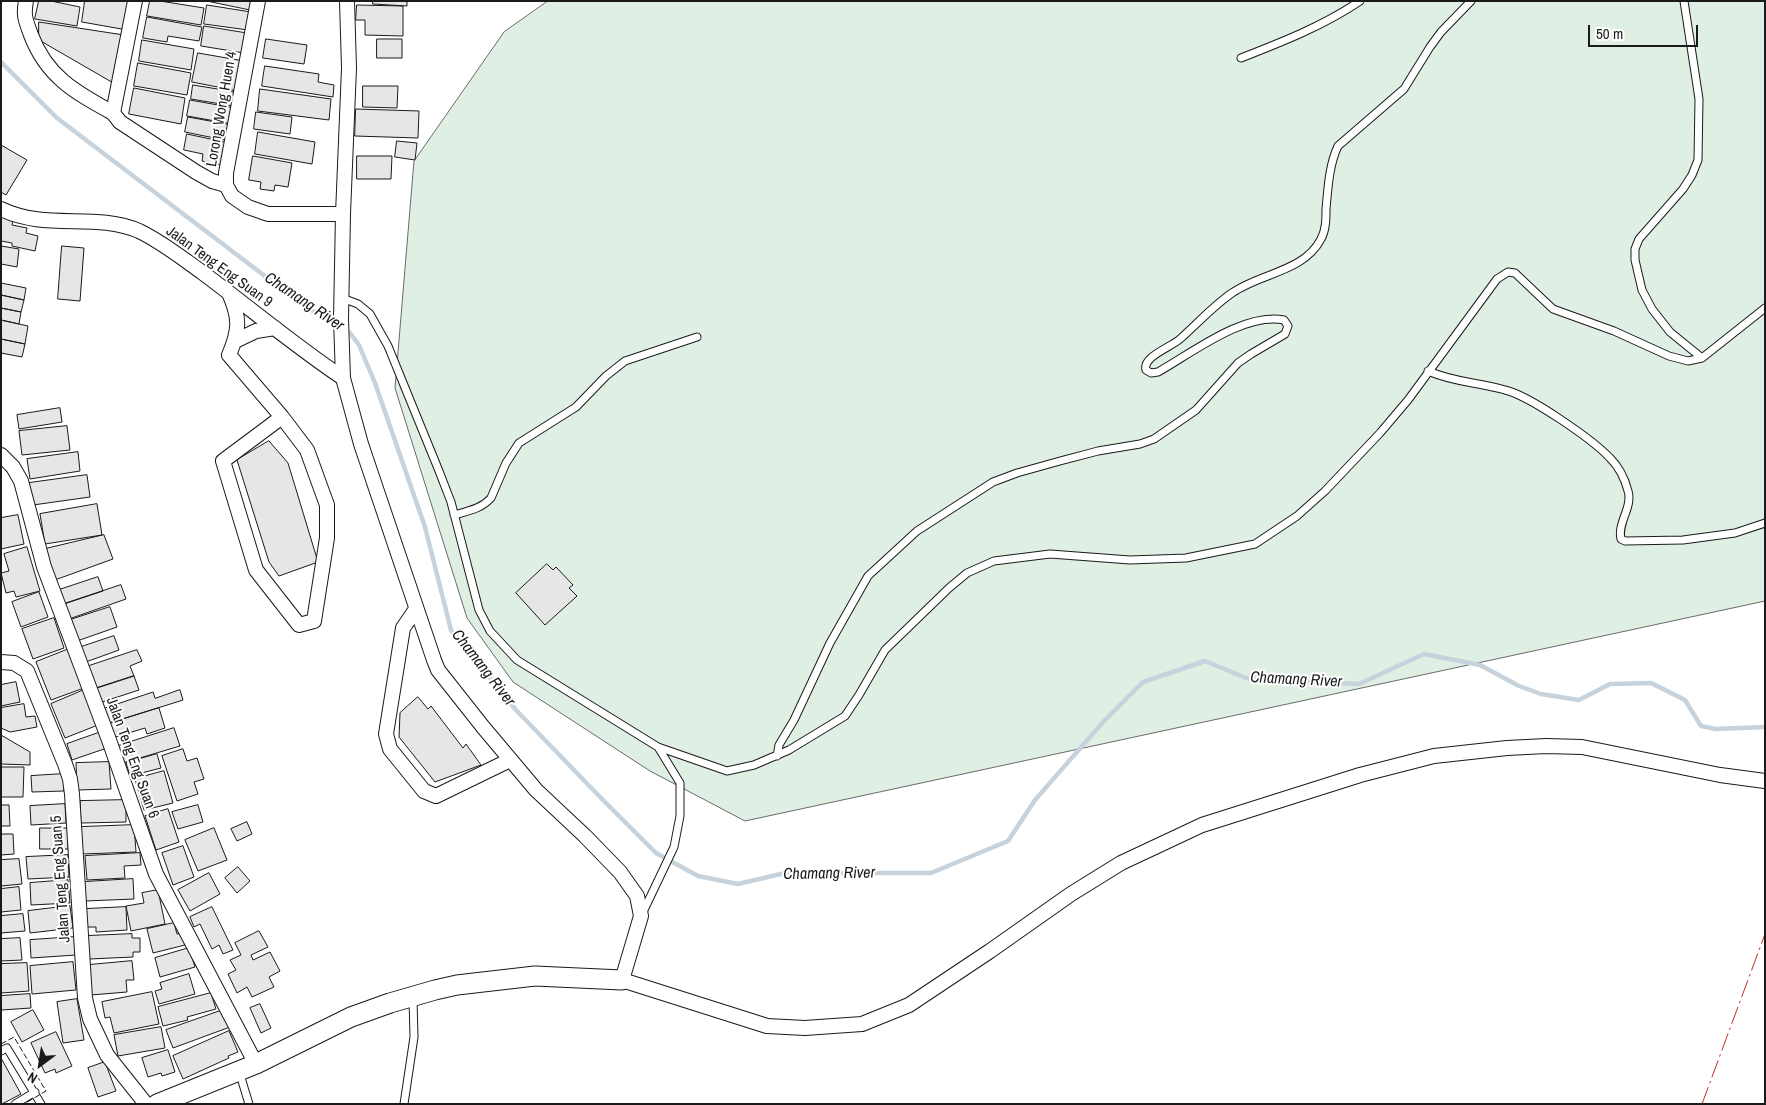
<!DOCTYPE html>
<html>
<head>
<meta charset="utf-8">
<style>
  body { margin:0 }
  #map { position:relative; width:1766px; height:1105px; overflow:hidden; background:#fff; font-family:"Archivo Narrow",sans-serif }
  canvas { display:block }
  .frame { position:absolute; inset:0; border:2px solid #1a1a1a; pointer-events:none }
  .north { position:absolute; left:15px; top:1040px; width:50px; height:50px; -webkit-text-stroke:4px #fff; paint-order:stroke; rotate:211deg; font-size:14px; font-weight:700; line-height:20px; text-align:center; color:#1a1a1a }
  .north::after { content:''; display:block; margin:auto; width:18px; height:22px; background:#1a1a1a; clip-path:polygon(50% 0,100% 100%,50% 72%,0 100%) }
  .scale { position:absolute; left:1588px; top:25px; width:110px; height:22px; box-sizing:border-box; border:2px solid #1a1a1a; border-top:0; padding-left:6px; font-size:15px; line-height:18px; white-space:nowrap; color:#1a1a1a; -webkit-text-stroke:4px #fff; paint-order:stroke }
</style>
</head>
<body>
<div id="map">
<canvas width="1766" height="1105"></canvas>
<div class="frame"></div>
<div class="north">N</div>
<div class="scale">50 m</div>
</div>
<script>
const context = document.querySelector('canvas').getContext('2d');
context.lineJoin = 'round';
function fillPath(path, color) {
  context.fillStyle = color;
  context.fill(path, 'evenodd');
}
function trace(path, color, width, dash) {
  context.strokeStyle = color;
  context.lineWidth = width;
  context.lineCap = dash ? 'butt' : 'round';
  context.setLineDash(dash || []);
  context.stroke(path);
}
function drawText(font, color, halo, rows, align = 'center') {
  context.font = font + ' "Archivo Narrow",sans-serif';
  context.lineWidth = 4;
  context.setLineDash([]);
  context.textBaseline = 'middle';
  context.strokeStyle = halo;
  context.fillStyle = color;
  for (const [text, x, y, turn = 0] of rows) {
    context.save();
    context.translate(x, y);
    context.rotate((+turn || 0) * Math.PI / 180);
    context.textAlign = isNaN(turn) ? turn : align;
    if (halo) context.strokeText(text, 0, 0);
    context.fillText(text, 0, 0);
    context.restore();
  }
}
const green = new Path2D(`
  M548,1H1765V601L745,821L650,771L513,682L467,618L395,388L414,161L504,32Z`);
const stream = new Path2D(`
  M1,62L57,118L303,305L350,333L359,345L375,383L425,527L451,630L516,710L600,797L656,853L698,876L738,884L785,873H931L1008,841L1035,800L1104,721L1143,682L1205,661L1246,678L1359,684L1424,654L1480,665L1519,686L1541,694L1579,700L1610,684L1651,683L1685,700L1701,726L1716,729L1765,727`);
const building = new Path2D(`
  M39,1H51L80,7L77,26L35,19Z
  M85,1H131L127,30L82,22Z
  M150,1H160L204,8L201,25L147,16Z
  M207,1H254L252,10Z
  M373,1H407V6L373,4Z
  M207,5L251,12L248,30L204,24Z
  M357,5L403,6V36L365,35V20H356Z
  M147,17L202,27L199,41L168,36L167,42L143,38Z
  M39,22L124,35L115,84L39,40Z
  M204,26L247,33L244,53L201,46Z
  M266,39L307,45L304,64L263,58Z
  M377,39H402V58H377Z
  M142,40L194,49L191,70L139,61Z
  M198,53L244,61L238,91L192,82Z
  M138,63L191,73L187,95L134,86Z
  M265,66L319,74L318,82L334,85L333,97L262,86Z
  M193,85L236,92L233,106L191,99Z
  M363,86H398L397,108L363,107Z
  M134,88L185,98L181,124L129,114Z
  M260,89L331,99L329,120L258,111Z
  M190,100L235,108L232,124L187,116Z
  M356,109L419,111L418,138L355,136Z
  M256,112L292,117L290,134L254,129Z
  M188,117L232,125L229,141L185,132Z
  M258,132L315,142L312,164L255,154Z
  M187,134L229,143L225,166L202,161L203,154L184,150Z
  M397,141L417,143L415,160L395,157Z
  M1,145L27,160L6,195L1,192Z
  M253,156L292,163L288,187L275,185L274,191L260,189L261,182L249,180Z
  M357,156H392L391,179H357Z
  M1,210L14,216L12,225L27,228L26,233L38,236L35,251L12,246V243L1,241Z
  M1,246L19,249L17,267L1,264Z
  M62,246L84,248L80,301L58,299Z
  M1,283L26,288L24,300L1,295Z
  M1,295L24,300L21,312L1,308Z
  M1,308L21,312L19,324L1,320Z
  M1,320L28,326L25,344L1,339Z
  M1,339L25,344L22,357L1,353Z
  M60,408L62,422L19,429L17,415Z
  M67,426L70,450L22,455L19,431Z
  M269,441L288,463L318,562L279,576L269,562L237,460Z
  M78,452L80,471L30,479L27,459Z
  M87,475L90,497L33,505L29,483Z
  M97,504L102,535L45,544L40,514Z
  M18,515L24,544L1,549V518Z
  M104,535L113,559L52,581L41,550Z
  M27,547L40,591L16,597L14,591L6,593L1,573L9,571L4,554Z
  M547,564L553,570L556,567L573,585L569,588L577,596L545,625L516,593Z
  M98,577L103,591L64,604L59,590Z
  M121,585L126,599L69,619L64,604Z
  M39,592L48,617L21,627L12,602Z
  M110,607L117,627L77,641L70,620Z
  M54,618L64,648L33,659L22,629Z
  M114,636L119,650L83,663L78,648Z
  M69,649L84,688L51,700L36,662Z
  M137,650L142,661L130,666L134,676L94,689L86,667Z
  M134,676L139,690L99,703L94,689Z
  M16,682L20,702L1,706V685Z
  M84,690L98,725L65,738L51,704Z
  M180,690L183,700L107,724L102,709L153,692L155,698Z
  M418,697L428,709L431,706L463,748L466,744L481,765L435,782L399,737L400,713Z
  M24,704L26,717L35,716L37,727L10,732L1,728V708Z
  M159,708L165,728L147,734L145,728L112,738L107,724Z
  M174,728L180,746L123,763L118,746Z
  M101,732L107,748L72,760L67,744Z
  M1,735L30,752V765L1,764Z
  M183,749L187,761L197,758L204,779L194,782L198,794L177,801L162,756Z
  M157,754L161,768L130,776L126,763Z
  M109,762L111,789L77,790L76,763Z
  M1,767H24L23,797H1Z
  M164,771L173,803L144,810L135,779Z
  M63,774L64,791L32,792L31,776Z
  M126,800V822L81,823L80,801Z
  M65,804L66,823L31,825L30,806Z
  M1,805H9L10,826H1Z
  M198,805L203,822L178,829L172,812Z
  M168,809L179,842L156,850L145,816Z
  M247,822L252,834L237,841L231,829Z
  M134,825L136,852L82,854L81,827Z
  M40,828H68V849H40Z
  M214,828L227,860L198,871L185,840Z
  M1,834H13L14,854L1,855Z
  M183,846L194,877L173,885L162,853Z
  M140,853L141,865L124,866L125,878L87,880L85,856Z
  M68,855L69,877L28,879L26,857Z
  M19,859L22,884L1,886V860Z
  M238,867L250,881L237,893L225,878Z
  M209,873L220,894L190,911L178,890Z
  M133,879L134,899L85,901L84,882Z
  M68,880L70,903L31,905L30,883Z
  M19,887L21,910L1,912V889Z
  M158,890L165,924L131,931L126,906L144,903L142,893Z
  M70,906L73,928L30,933L28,911Z
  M126,907L127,930L96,932V927H87L86,909Z
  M212,907L233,950L223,954L219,945L212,949L200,924L194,927L190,917Z
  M23,914L25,931L1,933V916Z
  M174,923L177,934L182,933L185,945L153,953L147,929Z
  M259,931L268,947L251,955L253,960L270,952L280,971L269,977L274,987L252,997L247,987L237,993L228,974L236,970L230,960L241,955L235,943Z
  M132,934V938H140V952H133V957L89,959L87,936Z
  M75,937L76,955L31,958L30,940Z
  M20,938L22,960L1,961V939Z
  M189,948L195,967L160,977L155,958Z
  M132,961L134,980H126L127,992L91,995L89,965Z
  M73,962L76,990L32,994L30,966Z
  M27,963L29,991L1,993V964Z
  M189,974L195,994L159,1004L155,991L162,989L160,983Z
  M152,992L159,1024L114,1033L110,1017L105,1018L102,1002Z
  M211,993L216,1009L187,1017L188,1020L163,1026L158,1007Z
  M30,994L31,1008L1,1010V996Z
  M77,999L84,1040L63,1043L57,1002Z
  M260,1004L271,1028L261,1033L250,1008Z
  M33,1010L44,1030L22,1042L11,1022Z
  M223,1010L230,1027L173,1048L166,1030Z
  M161,1027L165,1048L118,1056L114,1035Z
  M229,1031L238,1052L228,1056L229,1058L183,1079L173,1056Z
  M56,1032L72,1066L56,1073L55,1069L45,1073L31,1043Z
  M168,1050L175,1072L162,1076L161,1073L148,1077L142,1058Z
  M1,1058L21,1094L2,1104H1Z
  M105,1062L116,1091L98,1097L88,1068Z`);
const lane = new Path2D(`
  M1684,1L1699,99L1698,160L1692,175L1683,189L1639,239L1635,249V260L1642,290L1652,309L1670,332L1702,358
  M1241,58C1282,42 1323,26 1360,1
  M342,298L358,304L370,314L388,346L439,471L451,502L479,610L490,631L517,660L658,747L680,783V816L674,847L643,912
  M1428,371C1456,383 1478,382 1505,390C1530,396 1592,439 1610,458C1619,467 1625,479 1628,491C1633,507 1617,523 1621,539L1625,541L1683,540L1735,533L1765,523
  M454,515C468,511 481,509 491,498L506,463L519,443L576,407L606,376L625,361L697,337
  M658,747L727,771L754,765L789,750L845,716L859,695L885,650L949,588L967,573L994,561L1050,554L1130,560L1186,558L1255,544L1297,516L1325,491L1380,433L1408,400L1497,279L1508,272L1515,273L1553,309L1614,331L1669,356L1688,361L1702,358L1765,308
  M777,756L779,745L794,720L830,643L868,576L917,531L993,482L1017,473L1060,461L1098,451L1140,444L1154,439L1196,410L1238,363L1251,354L1285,334L1288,326L1284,320C1244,312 1192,353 1158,372L1151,373L1146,370C1142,357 1171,347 1180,339C1197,324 1213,306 1232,293C1260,273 1304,272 1321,239C1326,230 1326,219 1326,209C1328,188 1329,165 1338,146L1404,89L1430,47L1441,32L1471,1
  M1,1051L7,1048L41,1104
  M239,1071L249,1104
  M15,1104L35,1092
  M404,1104L414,1037L413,999`);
const street = new Path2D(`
  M26,1C23,16 26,21 31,35C47,77 75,92 113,113
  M135,1L113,113L120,122L196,172L212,181L226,185
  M258,1L226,173V185L232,196L248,207L268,214H343
  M347,1L349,68L343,214L341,319L343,378L361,444L434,660L438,670L483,727L536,790L585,836L620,872L637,896L641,916L622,980L767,1026L805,1028L862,1024L909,1005L990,951L1071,894L1121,863L1202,825L1360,775L1434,756L1507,748L1546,746L1582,747L1720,775L1765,781
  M1,209C46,231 95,212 139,231C162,242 182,258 203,273C250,308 295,346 343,378
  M229,293C240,318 240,329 229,355L282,417L307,450L327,505V538L314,621L299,625L256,570L223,461L282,417
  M235,341L256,331L275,328
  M1,455L13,467L21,481L44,567L109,740L156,874L256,1064
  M416,609L403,628L386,734L390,749L424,791L436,796L510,760
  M1,662L14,663L27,671L65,764L70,779L72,794L85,998L90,1019L107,1055L146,1104`);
const secondary = new Path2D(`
  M157,1104L256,1064L351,1017L390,1003L435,990L457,985L535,976L622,980`);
const fence = new Path2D(`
  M1,1044L14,1037L46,1091L24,1104`);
const power = new Path2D(`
  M1702,1104L1765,934`);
const streetNames = [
  ["Lorong Wong Huen 4",222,109,-80],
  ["Jalan Teng Eng Suan 9",219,267,36],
  ["Jalan Teng Eng Suan 6",132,758,70],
  ["Jalan Teng Eng Suan 5",61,879,-94]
];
const waterNames = [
  ["Chamang River",304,302,34],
  ["Chamang River",483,668,52],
  ["Chamang River",1296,680,3],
  ["Chamang River",829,874,-1]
];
fillPath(green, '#e0efe3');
trace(green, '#6a6a6a', 1);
trace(stream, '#c6d2dc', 4.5);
fillPath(building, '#e6e6e6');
trace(building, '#1a1a1a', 1);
trace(lane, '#1a1a1a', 9);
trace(street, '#1a1a1a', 16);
trace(secondary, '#1a1a1a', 21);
trace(lane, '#fff', 7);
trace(street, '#fff', 14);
trace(secondary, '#fff', 19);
trace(fence, '#1a1a1a', 1, [6, 2.5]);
trace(power, '#c62828', 1, [18, 4, 2.5, 4]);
drawText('15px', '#1a1a1a', '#fff', streetNames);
drawText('italic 16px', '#1a1a1a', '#fff', waterNames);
</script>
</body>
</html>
